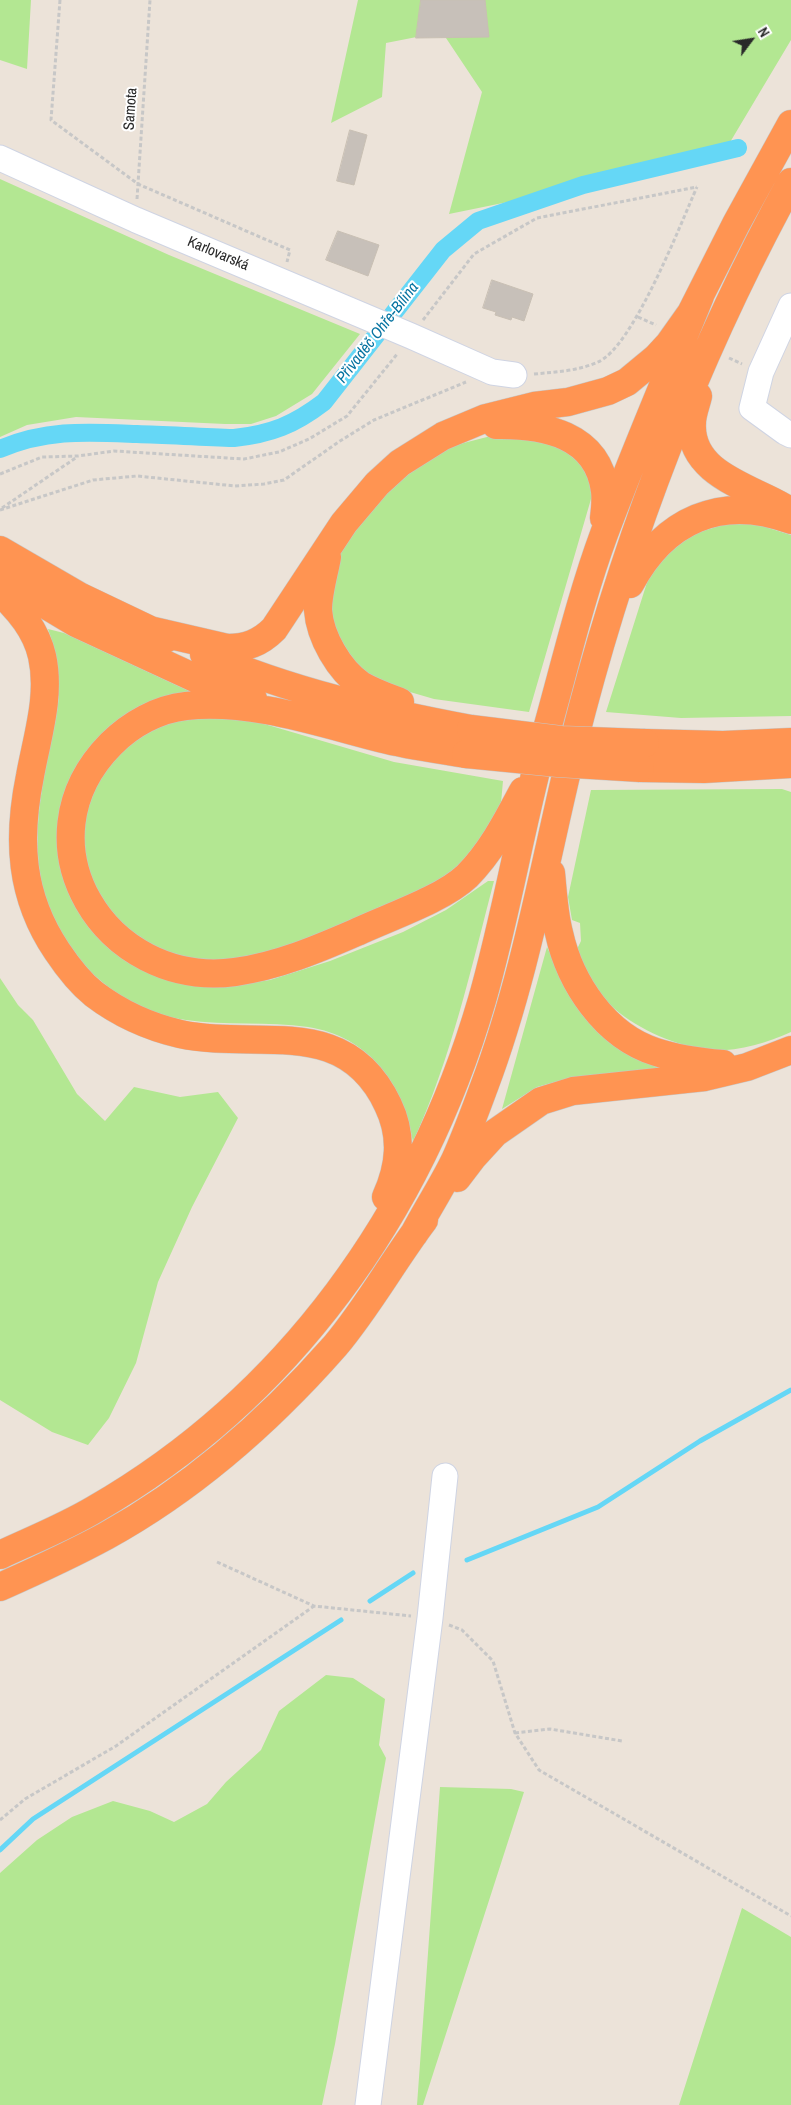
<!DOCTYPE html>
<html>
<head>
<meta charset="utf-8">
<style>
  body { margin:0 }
  #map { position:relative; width:791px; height:2105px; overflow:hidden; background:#ece3d9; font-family:"Archivo Narrow",sans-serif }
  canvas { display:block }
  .north { position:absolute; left:726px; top:15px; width:50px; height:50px; -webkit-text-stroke:4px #fff; paint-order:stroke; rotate:59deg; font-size:14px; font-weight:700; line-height:20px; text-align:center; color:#292929 }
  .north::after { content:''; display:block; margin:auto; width:18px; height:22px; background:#292929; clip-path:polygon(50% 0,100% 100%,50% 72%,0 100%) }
</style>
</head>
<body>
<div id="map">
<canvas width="791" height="2105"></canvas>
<div class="north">N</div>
</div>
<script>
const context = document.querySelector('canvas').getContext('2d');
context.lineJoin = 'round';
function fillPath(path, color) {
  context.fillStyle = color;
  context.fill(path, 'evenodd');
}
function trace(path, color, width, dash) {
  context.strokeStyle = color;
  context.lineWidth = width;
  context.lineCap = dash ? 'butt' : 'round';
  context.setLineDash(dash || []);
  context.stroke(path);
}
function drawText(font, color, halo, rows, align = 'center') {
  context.font = font + ' "Archivo Narrow",sans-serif';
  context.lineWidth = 4;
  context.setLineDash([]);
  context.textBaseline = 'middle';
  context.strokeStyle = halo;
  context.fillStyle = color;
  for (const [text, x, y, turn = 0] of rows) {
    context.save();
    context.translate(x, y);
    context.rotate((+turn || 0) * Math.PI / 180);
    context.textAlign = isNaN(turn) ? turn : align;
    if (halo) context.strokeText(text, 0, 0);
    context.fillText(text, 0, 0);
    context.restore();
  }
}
const green = new Path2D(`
  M0,0H31L27,69L0,60Z
  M358,0H791V40L723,154L586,186L449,214L482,92L442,32L386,43L382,97L331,123Z
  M0,179L169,255L360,334L312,394L276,416L251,424H225L76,417L27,425L0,437Z
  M509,436L557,445L581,462L593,485L591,499L529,712L434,699L386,685L367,675L355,663L334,628L330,610L340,552L369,510L407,472L448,447L487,437Z
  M726,524H756L791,535V716L681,718L606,712L650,573L670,550L696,533Z
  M48,629L64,633L200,696L127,718L63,856L161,975L207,986H228L270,980L330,961L403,932L446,910L488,881H494C471,969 451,1059 413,1142C404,1084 368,1036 308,1027C267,1021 226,1026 186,1020C144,1014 102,989 77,956C28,894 33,829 48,756C53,732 60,706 59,681C58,663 54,646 48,629Z
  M186,717L244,718L394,762L503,781L500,814L476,850L440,883L322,936L232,962L168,956L110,917L86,870L84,819L102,771L138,735Z
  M782,789L791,792V1032C765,1044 732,1053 702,1050C696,1050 690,1047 684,1045C650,1035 618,1017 595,989C587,979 582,963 576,951L581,941L580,923L572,920L568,897L591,790Z
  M547,947L570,994L661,1068L570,1078L537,1087L502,1109Z
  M0,978L18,1005L33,1020L77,1094L105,1121L134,1087L180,1097L218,1092L238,1118L192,1207L158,1282L136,1363L109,1418L88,1445L52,1432L0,1400Z
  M326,1675L353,1678L385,1699L379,1745L386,1758L335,2044L322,2105H0V1873L37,1840L72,1817L113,1801L150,1811L174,1822L207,1804L226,1782L261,1750L279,1711Z
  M440,1787L511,1789L524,1792L423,2105H417Z
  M742,1908L791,1937V2105H679Z`);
const stream = new Path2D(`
  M467,1560L598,1507L700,1441L791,1390
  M370,1601L413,1573
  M0,1850L33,1819L341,1620`);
const canal = new Path2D(`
  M0,449C47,429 87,432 137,434C169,435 201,437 234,438C271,434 294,425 324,402L443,250L478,221L583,185L738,148`);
const building = new Path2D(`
  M421,0H485L489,37L416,38Z
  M350,130L367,135L354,185L337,181Z
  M338,231L379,245L368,276L326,260Z
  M492,280L533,294L524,321L512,317L511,320L495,315L496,312L483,308Z`);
const path = new Path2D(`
  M60,0L51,120L138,184L290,250L287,262
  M137,199L150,0
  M638,317L656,325
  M423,320L474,254L537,218L697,187
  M729,358L742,364
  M534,374C556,372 578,371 598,362C633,347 680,225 697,187
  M0,474L42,457L78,456L114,451L244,459L279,452L309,439L347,416L398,353
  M2,508L77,457
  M0,510L93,480L137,476L235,486L264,484L284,480L340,441L374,420L466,382
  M217,1562L314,1606L411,1616
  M449,1625L462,1630L493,1661L515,1733L539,1770L791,1916
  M515,1733L550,1729L622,1741
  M0,1820L25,1799L116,1746L314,1606`);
const minor = new Path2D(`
  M0,158L136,220L411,336L492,372L514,375
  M791,306L761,372L752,408L785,432L791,435
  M368,2105L430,1618L445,1476`);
const highway = new Path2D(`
  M698,396C696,405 692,414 692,423C689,474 750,487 785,508
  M496,425C543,424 598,434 605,491C606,500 605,510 604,518
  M0,550L81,597L167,638
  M327,557C324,574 318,593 318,610C320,637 339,670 361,685C373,692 387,697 400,702
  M1,578L76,623L195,678L253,699
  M630,584C664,520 721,494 791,520
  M0,592C19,610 36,630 42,656C51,696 37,737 30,776C17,840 20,896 57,951C67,966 79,982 94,994C119,1013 150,1027 180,1034C258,1051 345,1013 388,1105C403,1136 400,1166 386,1197
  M149,630L227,648C246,648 260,643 274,629L344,523L377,484L400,463L443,436L486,418L534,406L568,402L608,391L627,382L656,358L669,344L691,313L736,224L791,124
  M204,654C289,691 380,712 471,729
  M645,743L723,745L791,742
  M466,754C440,750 412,746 387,740C322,724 254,699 186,706C158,709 131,724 111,744C15,841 104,989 235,972C278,966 318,949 357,932C389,917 443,899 467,876C491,852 507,821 523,791
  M640,768L704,769L791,764
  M551,873C553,893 554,914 559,933C570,983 605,1036 656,1052C677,1059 701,1062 723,1064
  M457,1178L473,1157L495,1133L541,1101L573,1091L705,1077L747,1067L791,1050
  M414,1234C427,1209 443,1185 455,1160C466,1136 475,1111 484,1087C530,965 549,835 582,710C631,525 699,350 791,182
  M0,1555C32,1540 65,1527 95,1509C289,1397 420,1213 482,1000C507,913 521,823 545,736C564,669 580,599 604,534C634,453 668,375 700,296
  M0,1587C36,1571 71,1555 106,1536C193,1488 269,1421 335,1346C368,1307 393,1261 424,1220`);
const highwayBridge = new Path2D(`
  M471,729L561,740L645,743
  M466,754L558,763L640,768`);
const streetNames = [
  ["Samota",131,109,-86],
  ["Karlovarská",218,254,23]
];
const waterNames = [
  ["Přivaděč Ohře-Bílina",378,333,-52]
];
fillPath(green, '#b3e792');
trace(stream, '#65d7f6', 5);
trace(canal, '#65d7f6', 18);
fillPath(building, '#c7c0b9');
trace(building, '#c8bfb3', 1);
trace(minor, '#cfd4e3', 27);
trace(highway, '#c7c7c7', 29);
trace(path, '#c7c7c7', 3, [4, 2.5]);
trace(minor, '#fff', 25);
trace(highway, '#ff9452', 28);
trace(highwayBridge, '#c7c7c7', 29, []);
trace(highwayBridge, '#ff9452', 28);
drawText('15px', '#292929', '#fff', streetNames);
drawText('italic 16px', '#0573a1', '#fff', waterNames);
</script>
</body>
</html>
